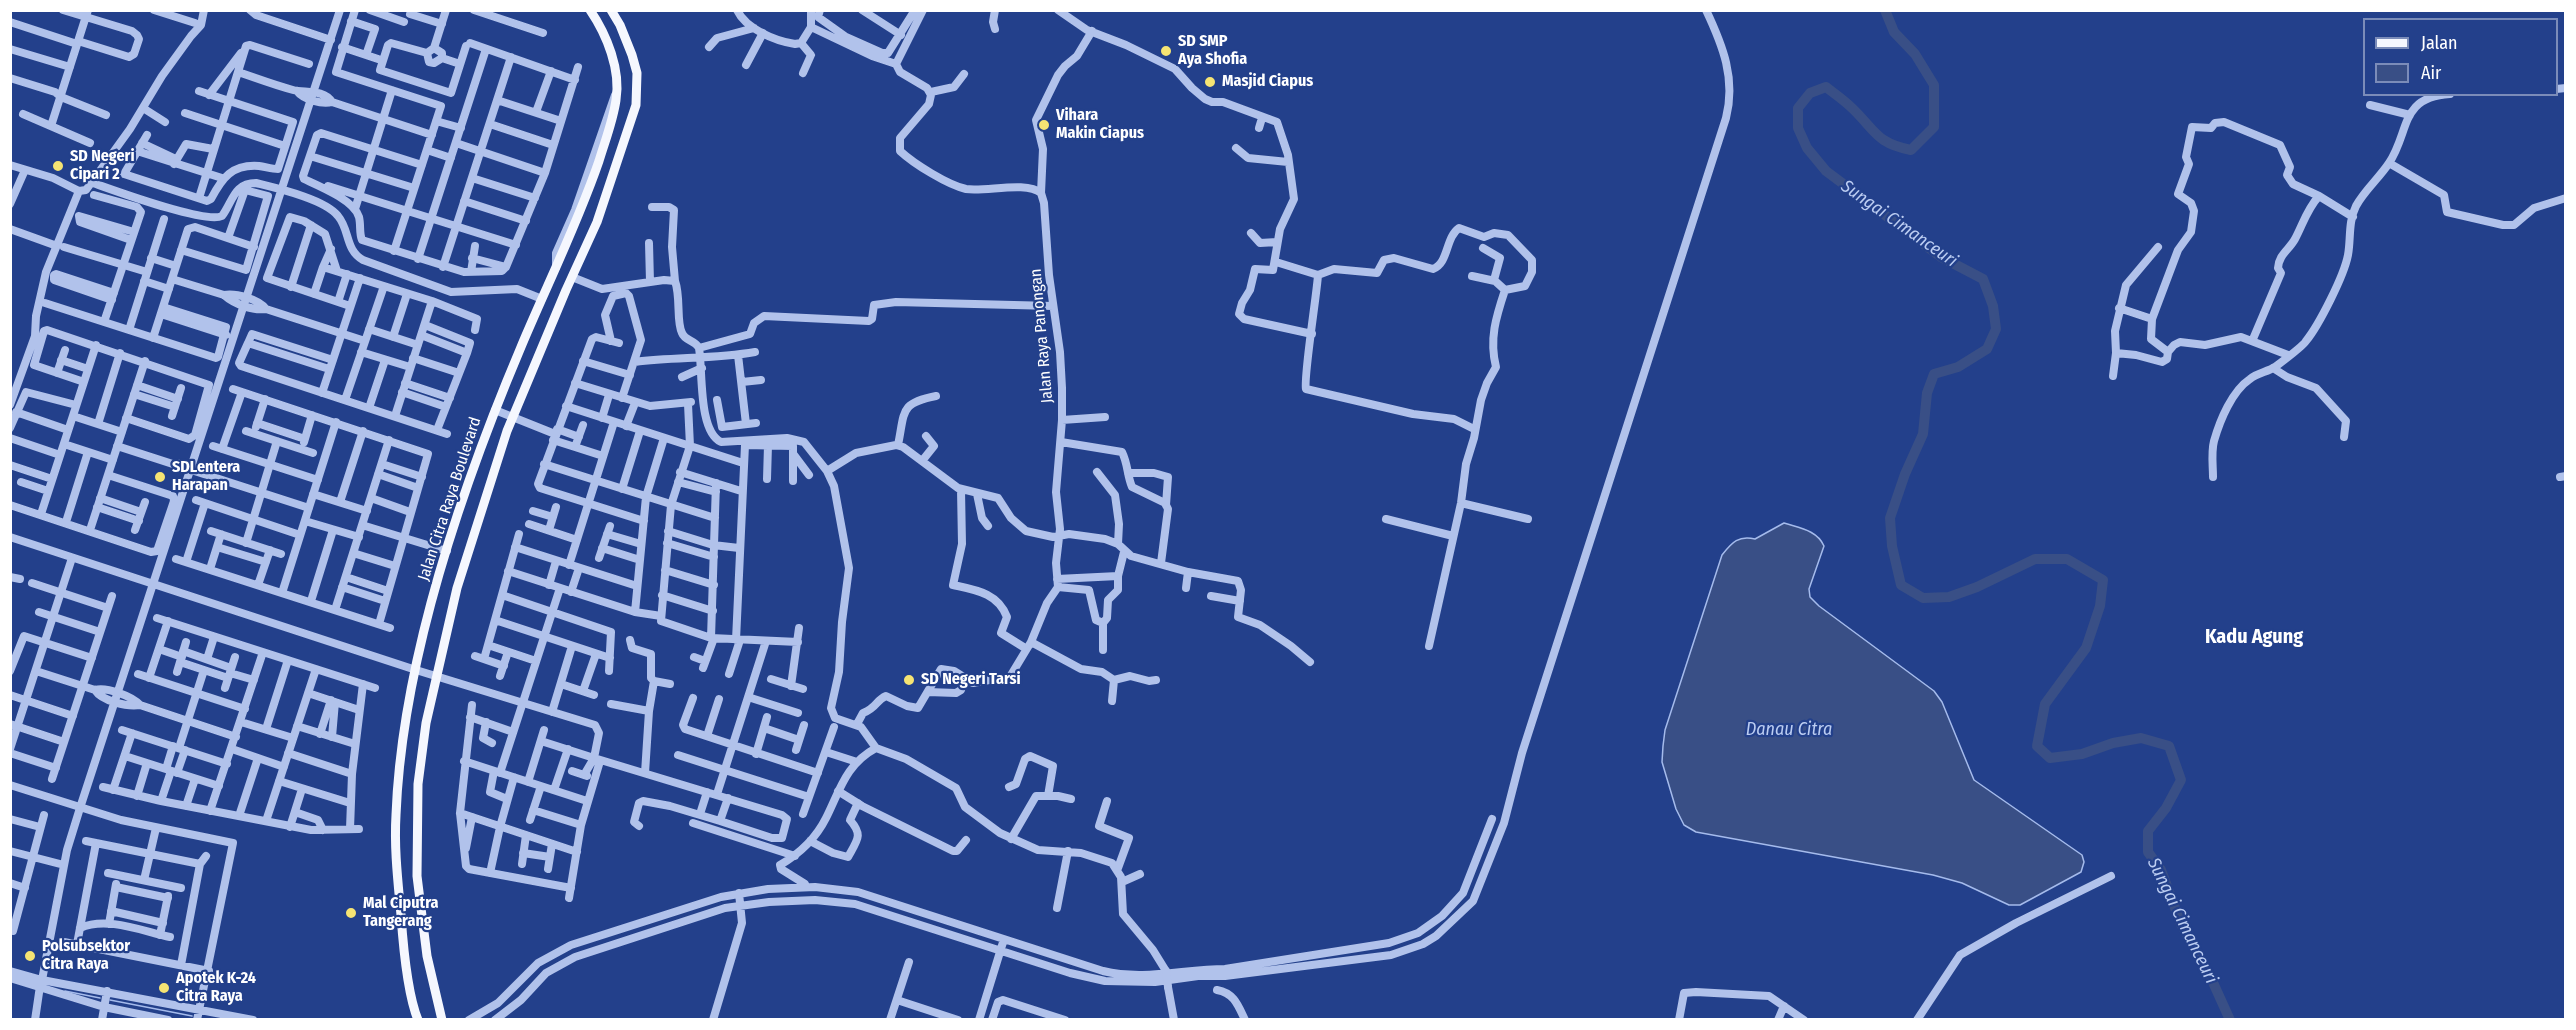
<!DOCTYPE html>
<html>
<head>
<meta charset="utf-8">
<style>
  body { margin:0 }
  #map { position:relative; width:2576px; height:1030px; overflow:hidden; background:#23408b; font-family:"Fira Sans Condensed",sans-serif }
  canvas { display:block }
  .frame { position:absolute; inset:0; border:12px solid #fff; pointer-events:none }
  .legend { position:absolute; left:2363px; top:18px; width:195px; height:78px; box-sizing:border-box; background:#23408b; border:2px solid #7b8cb9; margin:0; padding:8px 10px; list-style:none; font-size:18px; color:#fff }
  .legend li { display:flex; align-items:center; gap:12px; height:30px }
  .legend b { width:30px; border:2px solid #7b8cb9 }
</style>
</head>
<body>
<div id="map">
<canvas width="2576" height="1030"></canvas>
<div class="frame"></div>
<ul class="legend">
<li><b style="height:8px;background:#f5f7fe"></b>Jalan</li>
<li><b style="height:16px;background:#394f86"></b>Air</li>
</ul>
</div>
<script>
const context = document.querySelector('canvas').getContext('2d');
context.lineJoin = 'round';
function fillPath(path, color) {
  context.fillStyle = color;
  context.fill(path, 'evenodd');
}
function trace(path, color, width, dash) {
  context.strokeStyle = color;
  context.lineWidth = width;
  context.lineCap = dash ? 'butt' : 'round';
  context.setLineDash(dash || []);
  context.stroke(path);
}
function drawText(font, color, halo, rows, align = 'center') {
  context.font = font + ' "Fira Sans Condensed",sans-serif';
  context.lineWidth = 4.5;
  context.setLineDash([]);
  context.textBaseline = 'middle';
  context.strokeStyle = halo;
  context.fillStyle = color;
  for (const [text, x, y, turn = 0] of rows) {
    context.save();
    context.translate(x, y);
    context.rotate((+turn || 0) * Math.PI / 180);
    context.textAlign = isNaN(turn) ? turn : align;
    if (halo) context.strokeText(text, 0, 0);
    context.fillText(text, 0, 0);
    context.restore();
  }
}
const water = new Path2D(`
  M1784,523C1799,528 1817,530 1824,546L1809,589L1810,597L1819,606L1934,691L1942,702L1974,780L2082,855L2084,862L2081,872L2020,905H2009L1962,883L1933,875L1696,832L1684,825L1676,809L1662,762L1663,746L1665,730L1722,555C1732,542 1739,535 1755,539Z`);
const stream = new Path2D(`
  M65,991L100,998
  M110,1000L192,1016`);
const river = new Path2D(`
  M1885,10L1894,32L1915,54L1934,85V127L1911,150C1876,143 1876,131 1852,108C1844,100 1835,94 1826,87L1810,93L1798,108V128L1807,148L1826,171L1941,257L1983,279L1993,306L1996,329L1987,349L1958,367L1934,374L1927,393L1923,434L1905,474L1890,518L1892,546L1901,585L1923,598L1949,597L1977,587L2035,559H2067L2103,580L2100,606L2086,648L2045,704L2037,746L2050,758L2082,754L2113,743L2141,738L2169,746L2181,780L2166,808L2148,831V852L2161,870L2181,924L2211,978L2230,1020`);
const minor = new Path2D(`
  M63,10L132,31L137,35L139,39L134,54L129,57L78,41
  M154,10L195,23
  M250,10L256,15L331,40
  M355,10L336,72L441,106L394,251
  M370,10L404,22
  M474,10L543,33
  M737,10C746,29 775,41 795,44L801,43L811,27V10
  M820,10L818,17L846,37L882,53H888L915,10
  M862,10L901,35
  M995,10L993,22L995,29
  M1058,10L1087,30L1126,45L1175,69L1192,88L1205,99L1212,102H1223L1277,122L1288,155L1294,199L1280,229L1273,270L1255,269L1250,290L1242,303L1239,314L1244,319L1312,334
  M410,14L442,24
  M351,21L375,29L366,55
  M10,22L77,44
  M811,27L872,56L896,64
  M470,43L575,80
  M801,43L811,55L803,73
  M342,47L378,59
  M709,47L717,38L754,28
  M434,48L442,53V58L434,63L429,62L427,53L434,48L446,10
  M10,49L70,67
  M427,53L391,43L388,45L380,70L451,93L466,46
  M442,58L460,64
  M746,65L763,33
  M238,72C256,78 274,85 293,90C305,93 324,89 332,102
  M10,78L55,92L61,97L106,115
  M2556,89L2566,88
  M297,91C303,99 322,105 332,102L432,135
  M931,92L954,87L964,74
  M209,95L241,53
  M497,100L561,121
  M2370,105L2410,115
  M143,108L165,122
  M536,112L551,71
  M185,113L285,146
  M23,114L90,143
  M436,121L461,128
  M490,124L553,145
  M51,126L88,10
  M1259,128L1262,118
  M147,135L124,174L207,201L211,199C222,178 232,164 259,166C266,167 272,169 278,169L293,122L199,91
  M142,143L176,159
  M456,143L545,173
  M1236,148L1248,158L1288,162
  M427,150L451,158
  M137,151L222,178
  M310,156L414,188
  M2389,163L2444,195L2447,212L2503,225H2514L2534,208L2566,198
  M174,164L186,144L213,149
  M10,165L53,178L79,191L86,190L130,129L162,76L191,36L201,25L204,10
  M422,165L321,133L317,135L303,176L304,179C319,186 354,200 359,217C361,225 359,233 362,240L464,272L502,271L506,267L545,173L578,67
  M472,178L535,198
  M93,183C116,191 205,224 222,216C233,201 234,183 256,183C276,188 325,199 338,216C350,230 345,250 363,260L451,292L517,289L542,299
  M328,186L516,245
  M1041,193L1043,149L1036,120L1058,75L1065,66L1077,56L1092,31
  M94,195L137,207L141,212L104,322
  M199,198L246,46L250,45L309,64
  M464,201L526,221
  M10,204L25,170
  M652,207H669L674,210L672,247L675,281
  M355,209L392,90
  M10,229L57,246
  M1251,233L1260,243L1277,242
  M131,240L80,222L79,216L134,232
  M649,243L650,282
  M64,247L147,272
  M1483,248L1500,258L1494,280L1505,290
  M331,249L323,267L432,301L477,319L475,330
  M181,250L246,270L268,196L245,190L228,238
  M151,258L176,266
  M472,258L506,267
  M418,259L486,49
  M1276,262L1318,275L1334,269L1377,273L1384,260L1394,258L1433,269C1449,263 1445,238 1459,228L1484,237L1494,233L1508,235L1532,260V272L1525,286L1505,290C1496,317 1489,339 1496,367L1487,383L1481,400L1474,438L1466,464L1461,503L1429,646
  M443,267L511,57
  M556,267V253L575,210L615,95
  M337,271L325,234L304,221L290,217L267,278L350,306
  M471,272L475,246
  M1318,275C1317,293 1303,380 1306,389L1413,414L1454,419L1474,429
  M1472,276L1495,281
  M572,277L602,289L664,280L675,281C681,297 676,322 682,333C685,341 695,340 699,348C703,371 698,431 721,442L787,438L804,442L827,471L834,486L849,568L842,622L839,672L831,708L835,718L861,727L876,748L906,759L956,788L965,807L1000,833L1038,850L1081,853L1112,863L1121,877L1123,914L1153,950L1166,971
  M172,279L224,295C234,304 253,311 266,309L365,341
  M144,281L169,289
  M291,287L311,225
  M314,294L323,267
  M224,295C236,293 259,299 266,309
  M112,300L54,280V275L56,274L114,293
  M338,302L347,274
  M45,303L216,358L218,357L226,327L163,307
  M2119,308L2152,319L2178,250L2191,232L2194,211L2191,203L2178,194L2189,164L2186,157L2192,127L2211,128L2215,123L2224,122L2280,145L2290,167L2287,175L2293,184L2319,196L2353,217
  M161,314L226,335
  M2152,319L2151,339L2168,352L2174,345L2180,342L2205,345L2241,337L2288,355
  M425,325L470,343L467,353
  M369,329L418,345
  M129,330L164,219
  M421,335L467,353L437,430
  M393,337L407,294
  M153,338L188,229L195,227L254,247
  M2253,339L2281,273L2278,268C2279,254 2289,250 2295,239C2303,224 2307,209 2319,196
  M611,341L605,315L613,296L626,293L629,296L641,340L622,398
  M248,343L252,334L333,360
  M619,343L596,337L592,339L538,484L540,488L644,521
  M699,348L750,334L754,323L764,316L869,321L872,319L874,305L896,302L1053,306
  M361,352L410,367
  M2116,353L2115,331L2126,285L2158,247
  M738,355L746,424
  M413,358L459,373
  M61,360L88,369
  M583,361L630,375
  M635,362C675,357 715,359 755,352
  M2273,368L2287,377L2316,388L2346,421L2344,437
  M329,369L248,343L239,363L241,366L447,434
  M57,373L65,350
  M2113,376L2116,353L2136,355L2162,362L2167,359L2168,352
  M682,377L702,368
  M84,382L34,365L44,331L47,330L209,385L195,435L189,439L126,418
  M742,382L761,380
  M405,383L450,398
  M575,383L650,406L691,402
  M137,385L178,399
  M233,389L428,454L379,624
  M402,392L446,407
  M322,393L360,278
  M134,394L175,407
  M345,400L384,286
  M717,400L722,427L756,423
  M688,404L690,446L671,505L661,621L711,638L798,642
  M10,405L35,336L36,316L46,272L79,191
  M566,406L743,463
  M369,408L385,360
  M495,410L555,434
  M16,412L68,430
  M73,416L122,432
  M172,416L181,388
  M395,416L432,301
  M602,418L609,395
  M1062,420L1105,417
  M257,423L305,439
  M98,424L120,353
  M583,425L575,447L603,456
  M626,426L635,403
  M256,427L265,399
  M10,428L26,392L76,405
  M557,429L579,437
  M246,431L313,453
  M10,438L60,455
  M553,440L575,447
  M304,442L312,415
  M1061,442L1122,452C1128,464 1127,475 1132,487L1165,503L1168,509L1161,563
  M64,444L113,460
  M898,445C905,412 899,403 936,396
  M117,446L309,508
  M213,446L318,480
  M222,449L242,392
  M794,455L809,475
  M922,461L934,446L926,436
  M175,464C184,461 203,468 209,475
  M382,464L422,477
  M544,464L715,518
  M10,465L52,479
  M827,471L856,453L896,445L903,447L958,488L998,498L1011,518L1026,531L1053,537L1069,534L1105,539L1118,544L1131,556L1188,572L1238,581L1241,590L1238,617L1260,625L1291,646L1310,662
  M680,472L741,491
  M1097,472L1115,495L1119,524L1118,544
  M1128,473H1154L1168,477L1166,505
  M378,474L418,488
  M2213,477C2213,466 2211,452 2214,441C2220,420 2232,391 2250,379C2257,373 2267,372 2275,367C2279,364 2304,345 2306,341C2319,325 2344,276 2348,255C2351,239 2348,222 2356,206C2364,191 2380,177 2389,163C2410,132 2399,97 2450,94
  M2560,477L2566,476
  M767,479L768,445
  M21,482L48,491
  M678,482L716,492
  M622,489L640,431
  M961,490L962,544L953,585C976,590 998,593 1007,617L1001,633L1025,648
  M313,494L367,511
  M977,494L982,518L988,526
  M100,498L141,512
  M371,498L410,512
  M196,500L300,535
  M340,502L363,431
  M1461,503L1528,519
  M10,505L151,552L157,551L174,501L173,496L108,475
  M97,507L139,521
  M533,511L553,517
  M41,514L96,345
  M1386,519L1453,536
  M305,521L359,537
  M66,522L88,452
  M529,524L577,540
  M362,525L447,551
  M90,530L145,361
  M135,530L145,502
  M549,530L556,507
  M211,531L281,554
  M668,531L713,545L739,548
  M607,534L641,544
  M10,537L416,670L595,725L599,733L594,758L782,815L787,819L782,838H772L720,821L728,798
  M246,543L277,441
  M667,543L714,557
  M217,547L266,562
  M515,547L637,586
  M602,548L640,560
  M353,553L395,566
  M599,558L610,526
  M176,559L390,628
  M186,562L205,503
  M569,565L614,422
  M210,569L221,534
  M665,570L714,585
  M508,571L635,612L646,497L664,438
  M10,577L20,579
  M346,577L388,591
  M1057,579L1118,576
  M32,583L108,608
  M258,585L270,550
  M549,585L556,561
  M342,587L385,601
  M1058,587L1089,590L1096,620L1103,623
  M1186,588L1188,572
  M571,592L579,568
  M282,593L336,422
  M502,595L611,632L609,671
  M662,595L713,611
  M1211,596L1240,601
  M311,601L333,530
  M335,610L389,440
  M39,612L100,632
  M635,612L661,616
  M157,618L375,688
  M495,620L610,658
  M711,638L716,483
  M630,640L632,648L651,654V678L654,681
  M736,640L745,445L793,446V481
  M1031,642L1081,669L1102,672L1114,680L1112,701
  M488,645L536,661
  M159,649L182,657
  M1103,650V623L1107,618L1108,600L1118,590V576L1124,552
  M183,651L231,668
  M475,656L504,666
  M694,657L705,661
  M207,659L214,637
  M484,659L519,534
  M180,662L228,678
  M703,668L714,638
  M10,671L24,636L92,658
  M36,671L95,690C107,687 132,696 140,705L236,737
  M177,672L186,642
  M230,673L254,680
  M138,674L245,709
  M729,674L740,640
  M500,676L508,652
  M149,678L168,621
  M771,679L803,689
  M1114,680L1130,676L1149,681L1156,680
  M561,684L594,695
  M791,686L799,628
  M225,688L235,657
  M95,690C102,701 127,707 140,705
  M583,691L596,654
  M928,692L956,693L961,690L965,679
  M308,693L359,710
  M10,695L73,716
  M748,697L798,713
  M693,698L683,725L685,729L818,773
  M611,704L649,711
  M472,705L460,813L466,866L469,869L571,888
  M552,712L572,646
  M470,717L513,732
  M241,722L293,738
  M486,722L483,738L492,743
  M10,724L64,742
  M857,724L863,713C877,708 876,700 886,696L907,706L918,708L941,669L954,671L973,683L989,680H1008L1031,642L1047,603L1058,587L1056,563L1060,529L1056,492L1062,420V388L1060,352L1049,275L1044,203L1041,193C1026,181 986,192 966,189C948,185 914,164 900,151V138L929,104L931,95L927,88L900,72L896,64L923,10
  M297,726L355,744
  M764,728L799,740
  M266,729L288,660
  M122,730L227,764
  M320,734L331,700
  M707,736L719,699
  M332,737L335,702
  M541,741L594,758L584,775
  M179,748L204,670
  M10,749L72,558
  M232,749L284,767
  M796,750L804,725
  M826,752L857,762
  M10,753L56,768
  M288,753L352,774
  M756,754L767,717
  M678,755L809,797
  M125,756L219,786
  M464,761L587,801
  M166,769L173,746
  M494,771L490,792L507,799
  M572,771L587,776
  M177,773L185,750
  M500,773L560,588
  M645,773L649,711L654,681L670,684
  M52,779L112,596
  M279,781L350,803
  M528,782L544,730
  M10,785L121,820L233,843L197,1020
  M103,787L161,801L311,830L359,829
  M1009,787L1016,784L1025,759L1030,756L1053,766L1048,796
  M113,790L132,733
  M554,790L568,749
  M838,791L862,806L953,851H957L966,840
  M717,794L766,641
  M137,796L147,763
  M161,801L171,771
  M1107,801L1099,826L1129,838L1118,868
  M186,806L195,779
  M533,810L581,825
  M210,811L263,652
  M295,812L318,820L323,830
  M460,813L577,852
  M700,814L707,792
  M803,814L834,727
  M239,816L258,758
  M10,819L40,827
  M530,820L541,786
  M266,821L316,669
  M693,823L795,856
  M639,826L634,822L639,803L643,801L670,806L720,821
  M290,827L302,789
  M350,829L352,774L363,684
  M1011,839L1036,796H1058L1071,799
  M86,841L200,864
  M810,841L833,853L848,857C858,839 863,835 850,820L858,803
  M466,848L472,817
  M10,851L64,865
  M523,853L550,857
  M522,864L526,835
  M548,869L552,844
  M108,873L181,888
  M490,873L500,827L514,777
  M144,880L156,828
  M1122,882L1140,874
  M10,883L25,888
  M116,887L168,898
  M806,887L805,884L781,869L780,865C799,854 816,838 826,818C840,790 846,764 876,748
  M569,898L581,825L600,761
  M1057,908L1068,851
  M111,911L163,923
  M109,924L116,884
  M80,928C107,916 142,931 170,937
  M13,931L44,815
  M160,935L168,896
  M64,942L209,971
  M77,944L96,843
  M181,965L200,864L206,856
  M10,971L42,980L253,1020
  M10,978L104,1007L168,1020
  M42,980L67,850L80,808L340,10
  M1168,987L1174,1020
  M1217,990C1234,993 1238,1005 1245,1020
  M897,1000L958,1020
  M35,1020L40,986
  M102,1020L107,991
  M469,1020L498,1003L538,963L571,945L721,897L768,889L815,887L858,892L1103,971C1144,981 1184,969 1225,969L1389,943L1418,933L1442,916L1463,893L1492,819
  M495,1020L521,1000L546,973L575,957L725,908L769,902L815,900L855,904L1070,973L1105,981L1155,982L1198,976H1225L1391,955L1423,944L1436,936L1473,901L1504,823L1522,753L1726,118C1736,79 1723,46 1706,10
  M713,1020L742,923L739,893
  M890,1020L909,962
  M979,1020L1004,939
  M992,1020L998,1002L1003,1000L1065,1020
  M1679,1020L1684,993L1696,992L1769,996L1804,1020
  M1778,1020L1784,1006
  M1917,1020L1960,955L2016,923L2111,876`);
const major = new Path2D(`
  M418,1020C407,993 403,944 401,915C398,882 394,849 396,815C402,660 461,489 521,347C547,285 577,225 599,161C605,141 613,121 616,100C621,70 607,35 590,10
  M442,1020L427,956L417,876L418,784L426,723L457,588L507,431L566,290L597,222L636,105L637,73L632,55L620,25L611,10`);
const minorBridge = new Path2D(`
  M1166,971L1168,987`);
const markers = [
  [1166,51,6,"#f6e473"],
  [1210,82,6,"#f6e473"],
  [1044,125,6,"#f6e473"],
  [58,166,6,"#f6e473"],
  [160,477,6,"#f6e473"],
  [909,680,6,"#f6e473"],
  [351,913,6,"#f6e473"],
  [30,956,6,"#f6e473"],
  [164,988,6,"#f6e473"]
];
const poiNames = [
  ["SD SMP",1178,42],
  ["Aya Shofia",1178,60],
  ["Masjid Ciapus",1222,82],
  ["Vihara",1056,116],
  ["Makin Ciapus",1056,134],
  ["SD Negeri",70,157],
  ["Cipari 2",70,175],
  ["SDLentera",172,468],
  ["Harapan",172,486],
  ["SD Negeri Tarsi",921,680],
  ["Mal Ciputra",363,904],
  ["Tangerang",363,922],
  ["Polsubsektor",42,947],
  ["Citra Raya",42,965],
  ["Apotek K-24",176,979],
  ["Citra Raya",176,997]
];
const streetNames = [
  ["Jalan Raya Panongan",1042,336,-95],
  ["Jalan Citra Raya Boulevard",450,499,-72]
];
const waterNames = [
  ["Sungai Cimanceuri",1899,224,35],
  ["Danau Citra",1789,730],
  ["Sungai Cimanceuri",2182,921,64]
];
const quarterNames = [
  ["Kadu Agung",2254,637]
];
fillPath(water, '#394f86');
trace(water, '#a5bbec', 1.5);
trace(stream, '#a5bbec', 1.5);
trace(river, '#394f86', 10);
trace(minor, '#b1c2eb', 8);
trace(major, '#f5f7fe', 9);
trace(minorBridge, '#b1c2eb', 8);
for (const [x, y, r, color] of markers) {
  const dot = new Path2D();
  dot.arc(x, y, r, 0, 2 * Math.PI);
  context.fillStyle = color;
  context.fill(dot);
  trace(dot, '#23408b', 2);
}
drawText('bold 16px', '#fff', '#23408b', poiNames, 'left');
drawText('16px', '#fff', '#23408b', streetNames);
drawText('italic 18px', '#bccdf2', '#23408b', waterNames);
drawText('bold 20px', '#fff', '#23408b', quarterNames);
</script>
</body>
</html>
